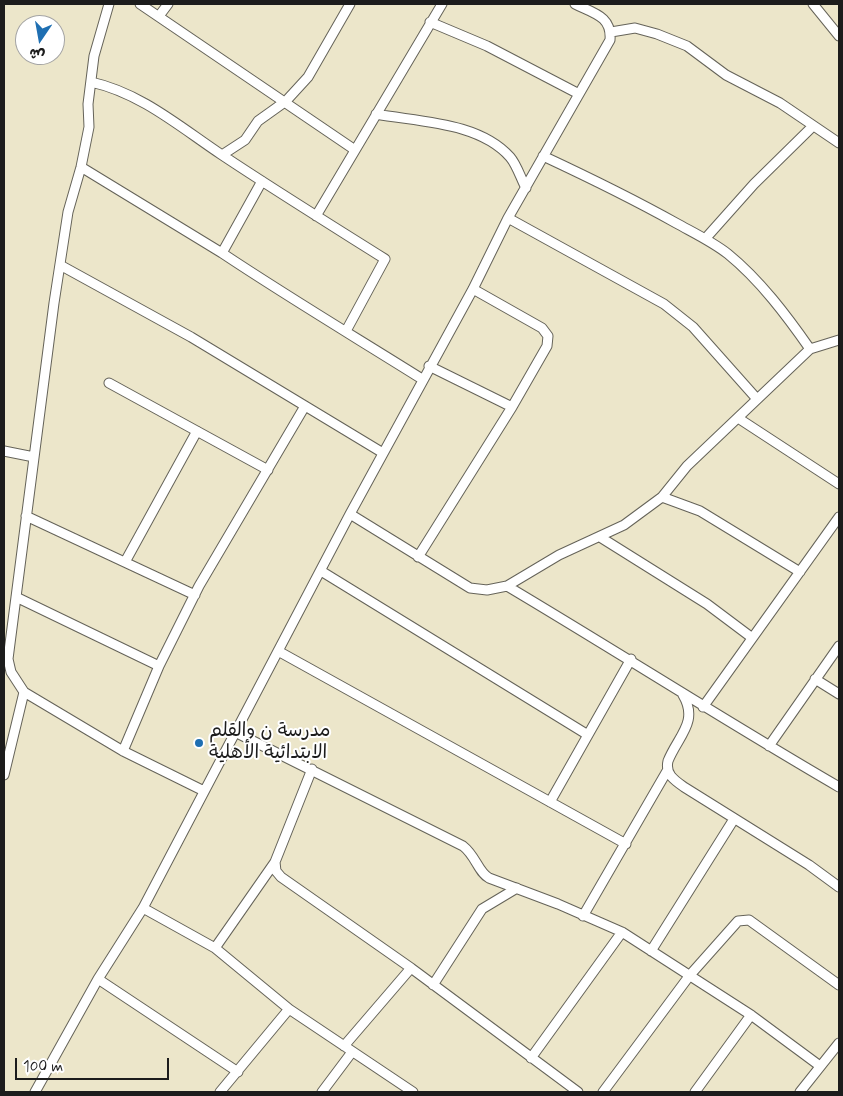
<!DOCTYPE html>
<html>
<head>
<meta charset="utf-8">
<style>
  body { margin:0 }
  #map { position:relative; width:843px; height:1096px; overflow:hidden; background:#ece6ca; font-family:Mynerve,"Playpen Sans Arabic",sans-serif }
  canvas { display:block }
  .frame { position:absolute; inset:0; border:5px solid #1c1c1c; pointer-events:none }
  .north { position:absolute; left:15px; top:15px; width:50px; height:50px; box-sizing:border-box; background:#fff; border:1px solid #a4a4a4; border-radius:50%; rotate:192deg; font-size:14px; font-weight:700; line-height:20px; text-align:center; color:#1c1c1c }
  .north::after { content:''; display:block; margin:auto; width:18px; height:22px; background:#1f6fb2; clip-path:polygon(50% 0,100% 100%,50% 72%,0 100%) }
  .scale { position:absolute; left:15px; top:1058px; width:154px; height:22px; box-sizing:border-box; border:2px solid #1c1c1c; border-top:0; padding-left:6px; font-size:15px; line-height:18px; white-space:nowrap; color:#1c1c1c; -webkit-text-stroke:4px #fff; paint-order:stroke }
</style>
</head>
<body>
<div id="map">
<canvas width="843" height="1096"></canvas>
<div class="frame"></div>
<div class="north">ش</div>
<div class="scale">100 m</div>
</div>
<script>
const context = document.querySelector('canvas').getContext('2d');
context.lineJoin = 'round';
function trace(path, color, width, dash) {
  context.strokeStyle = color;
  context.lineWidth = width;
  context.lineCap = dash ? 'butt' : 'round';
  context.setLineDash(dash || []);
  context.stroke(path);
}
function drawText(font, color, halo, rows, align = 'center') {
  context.font = font + ' Mynerve,"Playpen Sans Arabic",sans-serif';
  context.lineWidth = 4;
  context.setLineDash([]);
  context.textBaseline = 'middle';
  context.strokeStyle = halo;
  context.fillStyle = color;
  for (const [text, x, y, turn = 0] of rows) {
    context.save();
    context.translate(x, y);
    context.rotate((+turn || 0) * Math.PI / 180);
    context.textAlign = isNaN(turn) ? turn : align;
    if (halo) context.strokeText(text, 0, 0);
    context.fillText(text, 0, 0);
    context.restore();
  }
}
const street = new Path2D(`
  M140,4L355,150
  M813,4L839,36
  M159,16L168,4
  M430,22L487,46L579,94
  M611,32L635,28L657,34L687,46L726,75L780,103L839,143
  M91,82C141,93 180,127 222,155C276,191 331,225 385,259L346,331
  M376,114C419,122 479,122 510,157C517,165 521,179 526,188
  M222,155L245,140L258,121L286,101L308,77L350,4
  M543,156C588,177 633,199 676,223C694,233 713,242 728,254C760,280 787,316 810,349
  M81,167L222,253
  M262,181L222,253C288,297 355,337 422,379
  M316,216L442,4
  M508,218L664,304L693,327L757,399
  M705,239L754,184L813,126
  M60,265L191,337L383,453
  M429,366L512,407
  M109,383L268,470
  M738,418L839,484
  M4,451L34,457
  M662,497L700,511L800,572
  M350,514L470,588L487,590L507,586L559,555L624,525L662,497L687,466L810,349L839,340
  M26,516L195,595
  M600,537L707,604L751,637
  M418,557L512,407L547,346L548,336L542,328L473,289
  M125,562L197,431
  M321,571L588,735
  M507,586C618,652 727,722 839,787
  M16,597L159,666
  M278,651L626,844
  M815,679L839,694
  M24,692L123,751L204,791
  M683,695C699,722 678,736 668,761C665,774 674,780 684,787L809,865L839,887
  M703,707L839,517
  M235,732L463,846C476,856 478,872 489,878L558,904L622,932L751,1015L820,1066
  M769,746L839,646
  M123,751L159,666L199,586L305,406
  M312,769L275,862L276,871L281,877L411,968L578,1092
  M4,775L24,692L11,672L8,659L54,303L68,212L81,167L89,127L88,104L94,56L109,4
  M550,802L631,659
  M143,908L215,948L289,1009L413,1092
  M583,916L667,771
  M215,948L275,862
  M651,951L734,819
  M98,979L238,1072
  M433,985L482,909L517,888
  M344,1046L411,968
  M531,1058L622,932
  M35,1092L98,979L143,908L350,514L473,289L508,218L610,40C612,16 593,13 575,4
  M220,1092L289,1009
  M322,1092L352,1052
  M603,1092L690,975L738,921L749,920L839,985
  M695,1092L751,1015
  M800,1092L839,1043`);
const markers = [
  [199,743,5,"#1f6fb2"]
];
const poiNames = [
  ["مدرسة ن والقلم",209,732],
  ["الابتدائية الأهلية",209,754]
];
trace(street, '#656359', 11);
trace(street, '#fff', 9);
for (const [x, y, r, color] of markers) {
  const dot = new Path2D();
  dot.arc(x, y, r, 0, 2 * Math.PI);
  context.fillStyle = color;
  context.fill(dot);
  trace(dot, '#fff', 2);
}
drawText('19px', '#1c1c1c', '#fff', poiNames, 'left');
</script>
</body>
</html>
